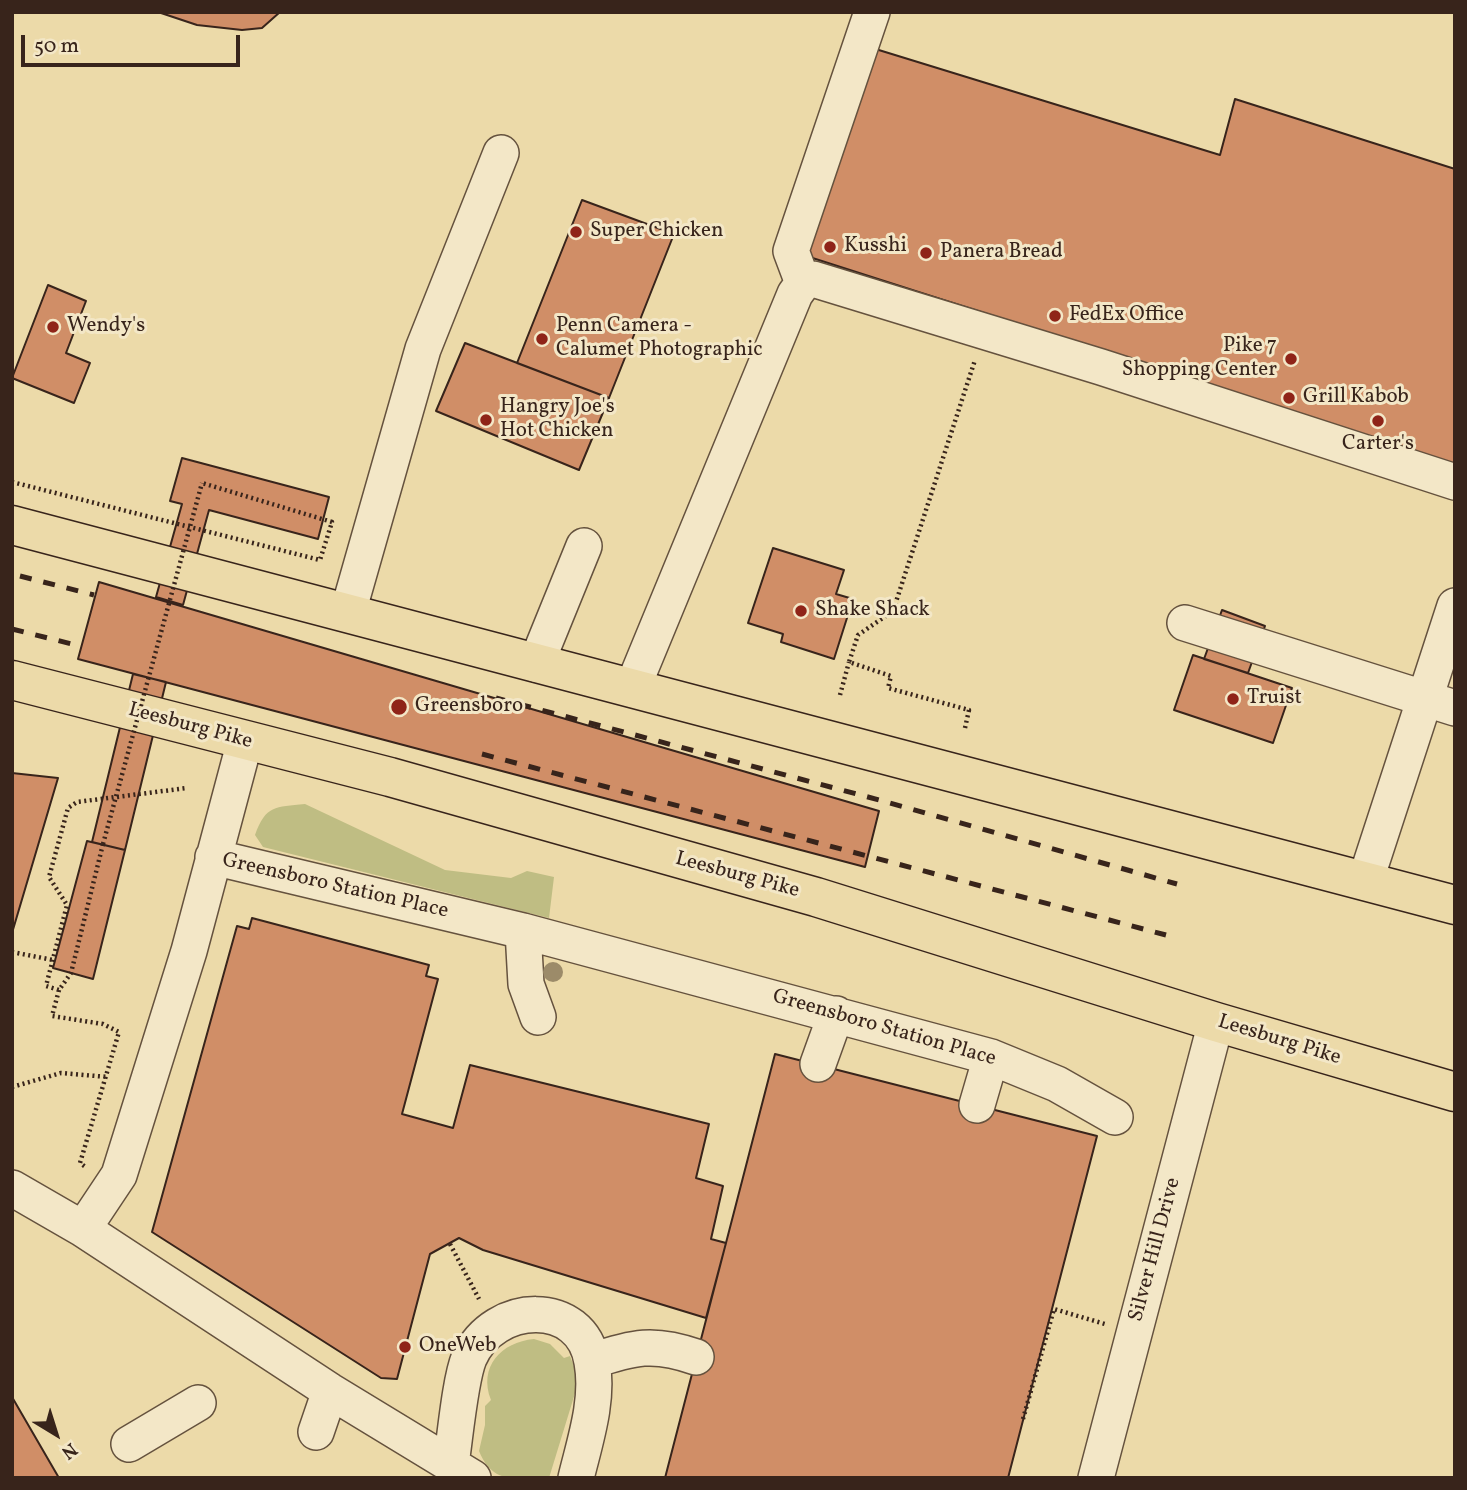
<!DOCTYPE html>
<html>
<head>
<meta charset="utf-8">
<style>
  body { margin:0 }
  #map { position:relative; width:1467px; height:1490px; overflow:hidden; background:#ecdaa9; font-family:Vollkorn,serif }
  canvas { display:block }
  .frame { position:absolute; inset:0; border:14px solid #38241b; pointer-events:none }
  .north { position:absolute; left:21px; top:1399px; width:70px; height:70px; -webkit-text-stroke:5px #f3e7c7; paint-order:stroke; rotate:142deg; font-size:19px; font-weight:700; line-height:28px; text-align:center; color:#38241b }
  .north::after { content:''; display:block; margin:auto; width:24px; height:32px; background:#38241b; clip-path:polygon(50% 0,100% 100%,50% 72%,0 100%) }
  .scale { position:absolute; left:21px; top:35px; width:219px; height:32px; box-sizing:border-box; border:4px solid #38241b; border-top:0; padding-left:9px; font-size:21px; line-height:24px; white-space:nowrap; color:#38241b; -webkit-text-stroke:5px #f3e7c7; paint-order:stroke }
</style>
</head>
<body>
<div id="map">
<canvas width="1467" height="1490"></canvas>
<div class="frame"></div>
<div class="north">N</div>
<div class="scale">50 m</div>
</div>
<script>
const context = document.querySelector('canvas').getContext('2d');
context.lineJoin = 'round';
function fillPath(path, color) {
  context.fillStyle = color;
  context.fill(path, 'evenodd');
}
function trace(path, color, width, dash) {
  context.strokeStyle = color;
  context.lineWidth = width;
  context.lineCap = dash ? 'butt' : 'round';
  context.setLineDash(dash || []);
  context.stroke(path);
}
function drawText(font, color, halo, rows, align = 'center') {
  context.font = font + ' Vollkorn,serif';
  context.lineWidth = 6;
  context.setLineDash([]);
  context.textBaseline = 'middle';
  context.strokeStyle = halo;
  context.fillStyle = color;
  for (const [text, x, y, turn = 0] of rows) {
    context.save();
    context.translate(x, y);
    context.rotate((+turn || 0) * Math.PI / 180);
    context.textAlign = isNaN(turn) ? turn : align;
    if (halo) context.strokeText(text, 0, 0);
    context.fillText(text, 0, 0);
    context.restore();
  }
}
const green = new Path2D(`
  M305,804L445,870L511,878L527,871L554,877L549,918L263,847L255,835C266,805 275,807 305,804Z
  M534,1339L550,1344L564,1358L570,1356L577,1374L576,1390L549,1478C518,1478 493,1486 479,1451L485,1425V1406L491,1400C478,1367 501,1342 534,1339Z`);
const building = new Path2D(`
  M158,12H280L262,28L242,30L197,25Z
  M869,47L1220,155L1235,99L1455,169V464L800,254Z
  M582,200L674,234L609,398L517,363Z
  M48,285L86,301L66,353L90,363L74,403L12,378Z
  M465,343L609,398L579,470L436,411Z
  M182,458L329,497L318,539L209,510L183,605L156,597L182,504L170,501Z
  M773,548L844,570L836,594L853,599L834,659L781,642L783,634L748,623Z
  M99,582L879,811L865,867L78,659Z
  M1222,610L1265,626L1248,673L1204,659Z
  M1193,655L1292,688L1273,743L1174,710Z
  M133,674L166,682L125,850L92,842Z
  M12,773L58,778L12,933Z
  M87,841L125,850L93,979L53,968Z
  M252,918L429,965L426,976L438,979L402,1114L453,1128L470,1065L709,1124L696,1178L723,1186L711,1239L726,1243L706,1318L483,1250L459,1238L430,1254L397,1379L381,1378L152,1232L237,926L249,929Z
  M775,1054L1097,1136L1008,1478H665Z
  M12,1397L59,1478H12Z`);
const path = new Path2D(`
  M12,482L320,560L332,522L202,483
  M840,695L849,662
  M965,728L969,710L888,688L891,676L849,662L858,635L893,611L975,360
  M103,844L71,973L59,990L46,986L67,905L49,877L68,808L77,802L187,788
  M12,952L53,960
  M59,990L52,1016L103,1024L119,1032L80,1163L87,1168
  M12,1087L61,1073L108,1077
  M450,1244L479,1299
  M1023,1419L1054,1309L1105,1324`);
const minor = new Path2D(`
  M803,283L791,251L872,12
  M348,612L423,349L501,153
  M1185,623L1455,708
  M536,664L584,546
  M632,689L795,294L803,283L813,279L1101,367L1455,482
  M245,741L189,951L119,1175L83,1229L330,1391L473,1478
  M213,857L523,931L991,1057L1057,1084L1115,1117
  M1365,882L1455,606
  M523,931L526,984L538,1017
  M818,1064L836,1014
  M977,1105L991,1057
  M12,1188L83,1229
  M592,1361C633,1347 654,1342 696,1357
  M316,1432L330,1391
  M129,1444L198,1403
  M451,1464C455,1438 460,1380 469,1358C494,1301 582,1298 592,1362C599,1400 585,1441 576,1478
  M1096,1478L1216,1022`);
const highway = new Path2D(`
  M12,525L1455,905
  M12,680L390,777L816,897L1216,1022L1455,1092`);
const rail = new Path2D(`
  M20,576L94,595
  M12,629L80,646
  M496,698L883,801L1177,884
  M482,754L1166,935`);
const pathBridge = new Path2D(`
  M103,844L202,483`);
const trees = [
  [553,972]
];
const markers = [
  [576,232,7,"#8f2418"],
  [830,247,7,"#8f2418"],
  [926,253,7,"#8f2418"],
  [1055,316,7,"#8f2418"],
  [53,327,7,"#8f2418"],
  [542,339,7,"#8f2418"],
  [1291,359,7,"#8f2418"],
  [1289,398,7,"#8f2418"],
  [486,420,7,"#8f2418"],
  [1378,421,7,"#8f2418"],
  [801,611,7,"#8f2418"],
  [1233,699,7,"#8f2418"],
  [399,707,9,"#8f2418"],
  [405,1347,7,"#8f2418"]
];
const poiNames = [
  ["Super Chicken",590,232],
  ["Kusshi",844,247],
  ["Panera Bread",940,253],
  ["FedEx Office",1069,316],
  ["Wendy's",67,327],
  ["Penn Camera -",556,327],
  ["Calumet Photographic",556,351],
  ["Pike 7",1277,347,"right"],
  ["Shopping Center",1277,371,"right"],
  ["Grill Kabob",1303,398],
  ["Hangry Joe's",500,408],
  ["Hot Chicken",500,432],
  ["Carter's",1378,445,"center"],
  ["Shake Shack",815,611],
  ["Truist",1247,699],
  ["Greensboro",415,707],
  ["OneWeb",419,1347]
];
const streetNames = [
  ["Leesburg Pike",190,727,15],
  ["Leesburg Pike",737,876,15],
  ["Greensboro Station Place",335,887,13],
  ["Greensboro Station Place",884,1029,16],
  ["Leesburg Pike",1279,1041,17],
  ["Silver Hill Drive",1156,1250,-75]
];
fillPath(green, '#bfbd83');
fillPath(building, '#d08e67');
trace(building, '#38241b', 2);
trace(minor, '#65523e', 38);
trace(highway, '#38241b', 41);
trace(path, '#38241b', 4.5, [2, 3.5]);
trace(minor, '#f3e7c7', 35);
trace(highway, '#ecdaa9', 38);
trace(rail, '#38241b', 5, [12, 12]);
trace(pathBridge, '#38241b', 4.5, [2, 3.5]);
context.fillStyle = '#9c8b69';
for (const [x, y] of trees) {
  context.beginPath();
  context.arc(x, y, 10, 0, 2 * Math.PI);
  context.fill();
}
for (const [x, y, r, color] of markers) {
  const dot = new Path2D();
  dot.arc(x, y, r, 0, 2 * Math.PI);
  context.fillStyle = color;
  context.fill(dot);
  trace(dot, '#f3e7c7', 2.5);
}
drawText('21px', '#38241b', '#f3e7c7', poiNames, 'left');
drawText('21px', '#38241b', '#f3e7c7', streetNames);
</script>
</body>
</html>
